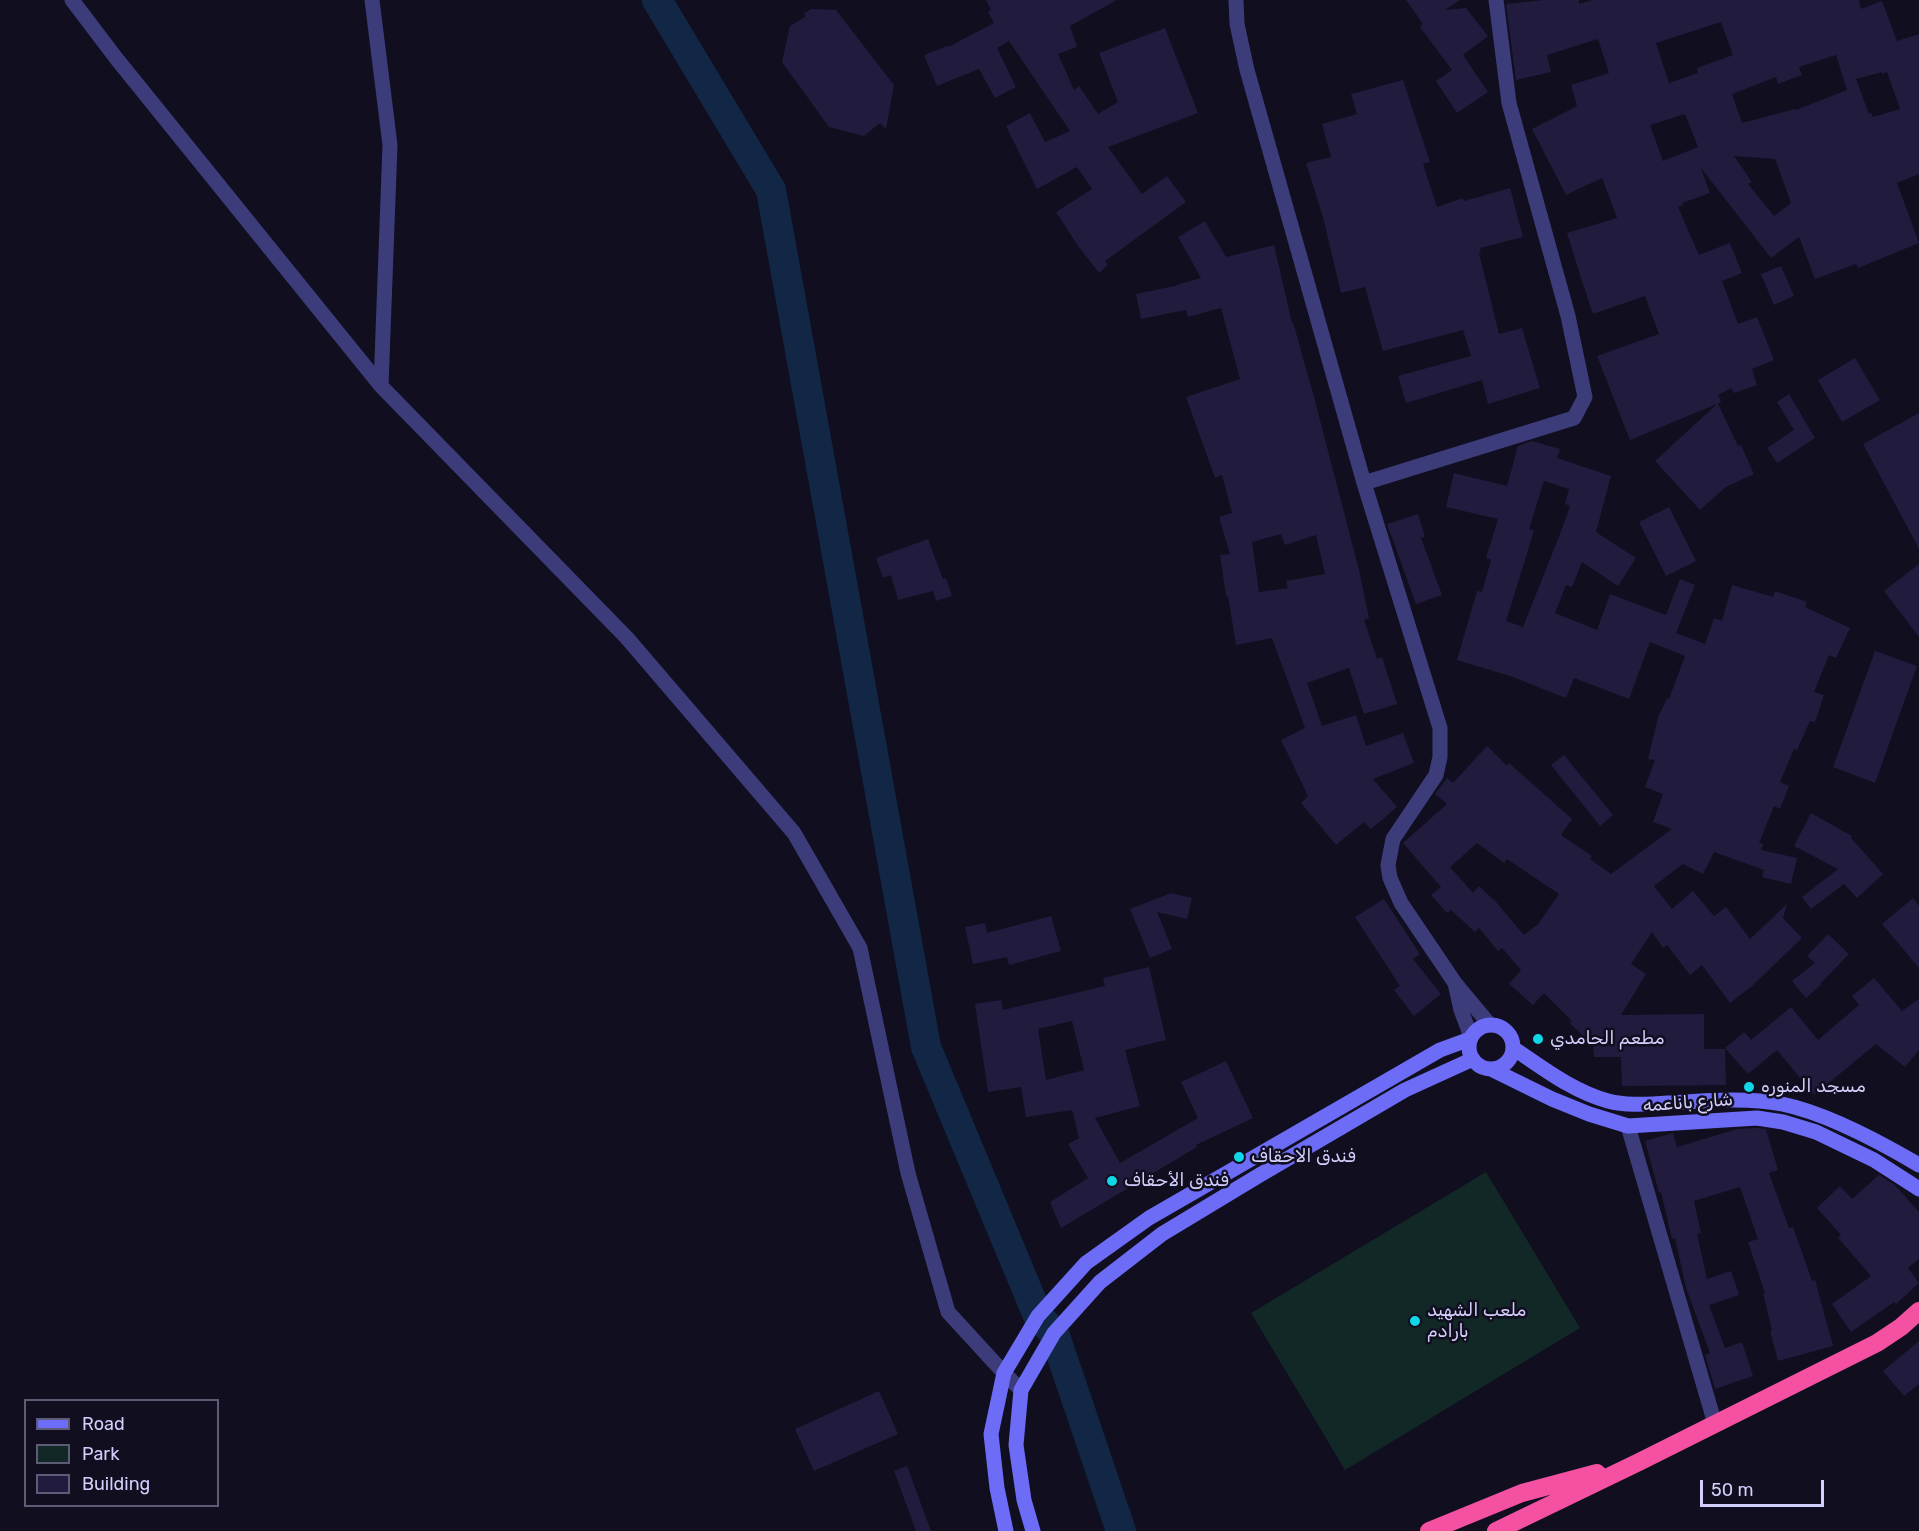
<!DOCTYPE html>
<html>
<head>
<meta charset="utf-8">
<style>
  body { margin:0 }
  #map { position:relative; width:1919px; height:1531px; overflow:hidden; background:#100e1f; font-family:Rubik,sans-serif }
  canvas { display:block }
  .legend { position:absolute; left:24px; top:1399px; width:195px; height:108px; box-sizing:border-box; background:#100e1f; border:2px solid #5e5b77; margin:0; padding:8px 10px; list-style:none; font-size:18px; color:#d3cffc }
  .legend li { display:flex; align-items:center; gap:12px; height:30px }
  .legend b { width:30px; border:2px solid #5e5b77 }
  .scale { position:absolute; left:1700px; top:1480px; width:124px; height:27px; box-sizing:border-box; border:3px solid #d3cffc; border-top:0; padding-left:8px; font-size:18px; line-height:21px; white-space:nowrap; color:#d3cffc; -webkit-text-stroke:4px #100e1f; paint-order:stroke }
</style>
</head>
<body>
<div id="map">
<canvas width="1919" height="1531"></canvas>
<ul class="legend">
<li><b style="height:8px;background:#6c6cf6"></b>Road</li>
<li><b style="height:16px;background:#112827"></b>Park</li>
<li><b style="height:16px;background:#211b3e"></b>Building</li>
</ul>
<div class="scale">50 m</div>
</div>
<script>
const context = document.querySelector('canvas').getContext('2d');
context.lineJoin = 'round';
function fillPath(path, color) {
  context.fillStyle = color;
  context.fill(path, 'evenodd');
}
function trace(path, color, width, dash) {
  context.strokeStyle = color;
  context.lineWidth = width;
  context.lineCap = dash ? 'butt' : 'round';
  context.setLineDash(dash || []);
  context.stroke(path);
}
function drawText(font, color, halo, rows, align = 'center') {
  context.font = font + ' Rubik,Vazirmatn,sans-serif';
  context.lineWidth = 5;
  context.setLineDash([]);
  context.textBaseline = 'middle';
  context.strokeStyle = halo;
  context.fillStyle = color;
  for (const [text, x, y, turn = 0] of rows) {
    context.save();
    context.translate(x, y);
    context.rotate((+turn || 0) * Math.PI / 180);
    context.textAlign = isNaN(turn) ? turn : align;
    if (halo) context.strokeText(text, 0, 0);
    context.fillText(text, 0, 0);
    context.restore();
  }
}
const green = new Path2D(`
  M1486,1172L1580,1328L1345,1470L1251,1313Z`);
const river = new Path2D(`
  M657,0L771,190L926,1047L1038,1316L1054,1333L1121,1531`);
const building = new Path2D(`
  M986,0H1117L1070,26L1077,47L1058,54L1074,90L1079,86L1098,114L1118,102L1099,53L1165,28L1198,113L1108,147L1142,194L1167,176L1186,202L1105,261L1108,265L1099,273L1078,246L1056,212L1092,189L1077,167L1037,189L1006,126L1030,113L1045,142L1070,131L1009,41L997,48L1016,87L995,98L979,69L937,86L924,55L947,46L948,47L994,23L988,12L991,10Z
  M1406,0H1460L1445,10L1466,8L1488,36L1463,55L1488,92L1457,113L1436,81L1452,70L1420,27L1423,24Z
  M1543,0H1579V4L1593,0H1859L1861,9L1882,1L1897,41L1919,34V174L1897,183L1919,243L1858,268L1856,264L1815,279L1799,237L1771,258L1701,168L1710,193L1682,203L1683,205L1678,207L1699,255L1730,243L1742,273L1722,281L1738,324L1757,317L1774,360L1752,369L1757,385L1734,393L1731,388L1718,395L1721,402L1718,404L1738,446L1741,445L1754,474L1726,487L1700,510L1655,461L1717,404L1630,440L1597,356L1659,334L1645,296L1593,314L1581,278L1567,233L1617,218L1602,178L1566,195L1532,129L1577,106L1571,85L1609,73L1598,39L1547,55L1551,72L1516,80L1506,4ZM1721,22L1733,55L1697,68L1698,73L1669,83L1656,43ZM1836,55L1847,90L1796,110L1795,109L1742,123L1732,94L1776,77L1778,84L1802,75L1799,67ZM1882,72V74L1887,72L1900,109L1873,117L1871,113L1869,114L1856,79ZM1685,114L1698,147L1663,161L1650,125ZM1734,156L1775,159L1791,203L1774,216L1748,184L1752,182Z
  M811,9L836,10L894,85L886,129L880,123L864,136L829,127L782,62L790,26L805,17L804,14Z
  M1403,80L1430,162L1423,164L1437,207L1463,198L1464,201L1510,188L1523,237L1480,248L1481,252L1479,253L1499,334L1522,328L1540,388L1488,404L1482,380L1406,403L1398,376L1471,356L1463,330L1383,351L1365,287L1341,293L1323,217L1306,163L1331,157L1322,124L1357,114L1351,94Z
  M1205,221L1226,257L1274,245L1292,323L1293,322L1314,397L1359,570L1369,618L1364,620L1377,659L1382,657L1397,704L1364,714L1349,668L1307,683L1322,726L1356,715L1366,746L1403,733L1414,763L1373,779L1397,807L1371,829L1364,822L1336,845L1301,803L1308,796L1281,740L1305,728L1272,638L1236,645L1228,596H1226L1220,555L1230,554L1219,517L1232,513L1222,475L1215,478L1186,397L1240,379L1221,308L1188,317L1186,310L1141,319L1136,294L1179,285V284L1201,278L1178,237ZM1281,534L1285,545L1316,535L1325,574L1286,581L1288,588L1259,592L1252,542Z
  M1781,266L1794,296L1774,305L1761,274Z
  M1855,358L1880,400L1842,422L1818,380Z
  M1789,394L1815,438L1777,463L1767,448L1794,430L1777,402Z
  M1919,413V549L1863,444Z
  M1532,441L1560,449L1557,458L1611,476L1596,532L1636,558L1618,586L1582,562L1572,587L1566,585L1555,613L1597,630L1610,594L1666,615L1680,579L1695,585L1676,633L1705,644L1714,618L1722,621L1732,585L1773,597L1775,591L1807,602L1805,607L1850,628L1836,658L1829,655L1814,692L1824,695L1815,722L1810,721L1797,750L1794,749L1780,782L1789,786L1780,809L1774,806L1759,843L1763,844L1761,850L1797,858L1791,884L1762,877L1764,870L1714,852L1703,874L1683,864L1654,886L1672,909L1693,891L1714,916L1726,907L1750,939L1787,904L1783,918L1802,938L1752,986L1730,1003L1702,965L1690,975L1667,945L1663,948L1652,932L1631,964L1646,974L1621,1015L1704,1014V1049H1725L1726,1085L1622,1086L1621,1057H1594L1593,1046L1570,1023L1572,1021L1544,993L1533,1005L1509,984L1521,970L1502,948L1498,951L1479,928L1475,932L1451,910L1447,913L1431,895L1441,887L1403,843L1447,804L1435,794L1447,778L1453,783L1487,746L1507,766L1509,763L1572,819L1561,835L1592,856L1590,859L1611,874L1672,829L1653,822L1663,794L1645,787L1655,760L1648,759L1658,717L1667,698L1669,699L1685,656L1650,642L1629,699L1574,678L1566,698L1510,676L1457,660L1477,591L1482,592L1491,560L1486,558L1498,519L1446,507L1454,473L1507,486L1518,446ZM1544,481L1569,489L1565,504L1570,506L1560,534L1523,627L1506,621L1534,531L1529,529ZM1477,843L1504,863L1507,859L1559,894L1538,924L1524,935L1496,902L1479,886L1473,893L1450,867Z
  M1669,507L1696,561L1666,576L1639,522Z
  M1418,514L1425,537L1421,538L1442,595L1416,604L1387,524Z
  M928,539L943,579L946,578L952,596L936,601L933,591L898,600L891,575L883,578L876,558Z
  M1919,564V637L1884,591Z
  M1875,651L1917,666L1875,783L1833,767Z
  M1564,755L1613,815L1600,826L1551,765Z
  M1811,813L1852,836L1851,838L1883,874L1857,898L1844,884L1811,909L1802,897L1838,869L1794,846Z
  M1171,893L1192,898L1187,919L1157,912L1172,949L1150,958L1130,909Z
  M1913,898L1919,906V968L1882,924Z
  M1384,899L1420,954L1413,959L1441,994L1414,1016L1394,990L1400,986L1355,917Z
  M1051,916L1061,951L1009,965L1007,957L973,964L965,927L985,923L987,933Z
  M1828,934L1849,954L1820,984L1821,985L1806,998L1792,981L1815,963L1807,956Z
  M1149,967L1166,1040L1125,1050L1140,1106L1095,1118L1120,1163L1198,1118L1181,1082L1226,1061L1253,1118L1196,1145L1197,1147L1061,1228L1050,1202L1088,1178L1068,1144L1079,1138L1072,1110L1026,1117L1021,1087L988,1092L975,1004L1001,1000L1003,1010L1105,986L1103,978ZM1072,1021L1084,1070L1046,1080L1038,1029Z
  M1874,978L1902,1011L1919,999V1050L1905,1067L1876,1044L1814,1095L1777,1050L1748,1074L1725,1048L1744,1032L1751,1040L1791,1007L1818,1040L1859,1005L1852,996Z
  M1757,1128L1766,1129L1778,1170L1769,1173L1789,1228L1793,1227L1812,1281L1815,1280L1833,1346L1778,1361L1770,1331H1772L1763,1293H1765L1748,1242L1758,1239L1740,1187L1694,1201L1701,1233L1697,1234L1707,1279L1731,1271L1739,1295L1709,1305L1725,1348L1742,1342L1753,1376L1715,1389L1705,1355L1710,1353L1686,1288L1675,1238L1672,1239L1661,1192L1659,1193L1645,1141L1673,1133L1677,1147L1737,1129Z
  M1879,1175L1895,1185L1919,1212V1259L1908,1268L1919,1283L1896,1304L1894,1302L1851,1332L1832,1304L1871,1276L1838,1238L1841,1235L1817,1208L1840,1186L1852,1199Z
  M1919,1341V1384L1904,1396L1883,1371Z
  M879,1391L898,1434L814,1471L795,1429Z
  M907,1466L931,1531H916L894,1471Z`);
const street = new Path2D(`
  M72,0L116,58L381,386L627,638L794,833L860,948L908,1173L948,1312L1004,1373L1021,1390
  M372,0L390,145L381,386
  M1236,0L1237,24L1247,70L1364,483L1440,728V757L1436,775L1393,839L1388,865L1390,878L1401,903L1455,983L1490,1025
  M1364,483L1574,418L1585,397L1568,316L1509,103L1496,0
  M1455,983L1461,1010L1471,1037
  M1628,1126L1715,1424`);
const secondary = new Path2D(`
  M1469 1047a22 22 0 1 1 44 0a22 22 0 1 1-44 0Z
  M1513,1048C1543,1068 1572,1091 1608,1101C1627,1106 1648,1104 1667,1103C1703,1101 1747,1097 1782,1104C1826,1113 1880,1142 1919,1165
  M1491,1069L1552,1099L1589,1114L1628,1126L1757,1118L1783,1122L1816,1132L1874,1160L1919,1189
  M1006,1531L997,1488L991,1434L1004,1373L1038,1316L1086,1263L1149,1218L1440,1050L1470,1039
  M1033,1531L1024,1500L1016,1445L1021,1390L1054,1333L1100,1282L1162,1234L1258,1176L1405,1090L1473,1059`);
const highway = new Path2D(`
  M1429,1531L1522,1493L1597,1473
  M1496,1531L1639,1462L1877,1343L1901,1327L1919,1311`);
const markers = [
  [1538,1039,6,"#0fd7e8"],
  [1749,1087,6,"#0fd7e8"],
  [1239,1157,6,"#0fd7e8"],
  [1112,1181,6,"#0fd7e8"],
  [1415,1321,6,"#0fd7e8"]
];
const poiNames = [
  ["مطعم الحامدي",1550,1039],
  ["مسجد المنوره",1761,1087],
  ["فندق الاحقاف",1251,1157],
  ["فندق الأحقاف",1124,1181],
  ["ملعب الشهيد",1427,1311],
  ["بارادم",1427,1332]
];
const streetNames = [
  ["شارع باناعمه",1688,1103,-4]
];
fillPath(green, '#112827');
trace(river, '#112745', 30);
fillPath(building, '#211b3e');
trace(street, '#3d3c7b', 15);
trace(secondary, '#6c6cf6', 15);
trace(highway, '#f451a3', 18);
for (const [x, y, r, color] of markers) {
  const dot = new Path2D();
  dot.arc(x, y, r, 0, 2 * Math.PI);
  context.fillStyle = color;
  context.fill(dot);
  trace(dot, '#100e1f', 2);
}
drawText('18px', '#d3cffc', '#100e1f', poiNames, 'left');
drawText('18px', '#d3cffc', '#100e1f', streetNames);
</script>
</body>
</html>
